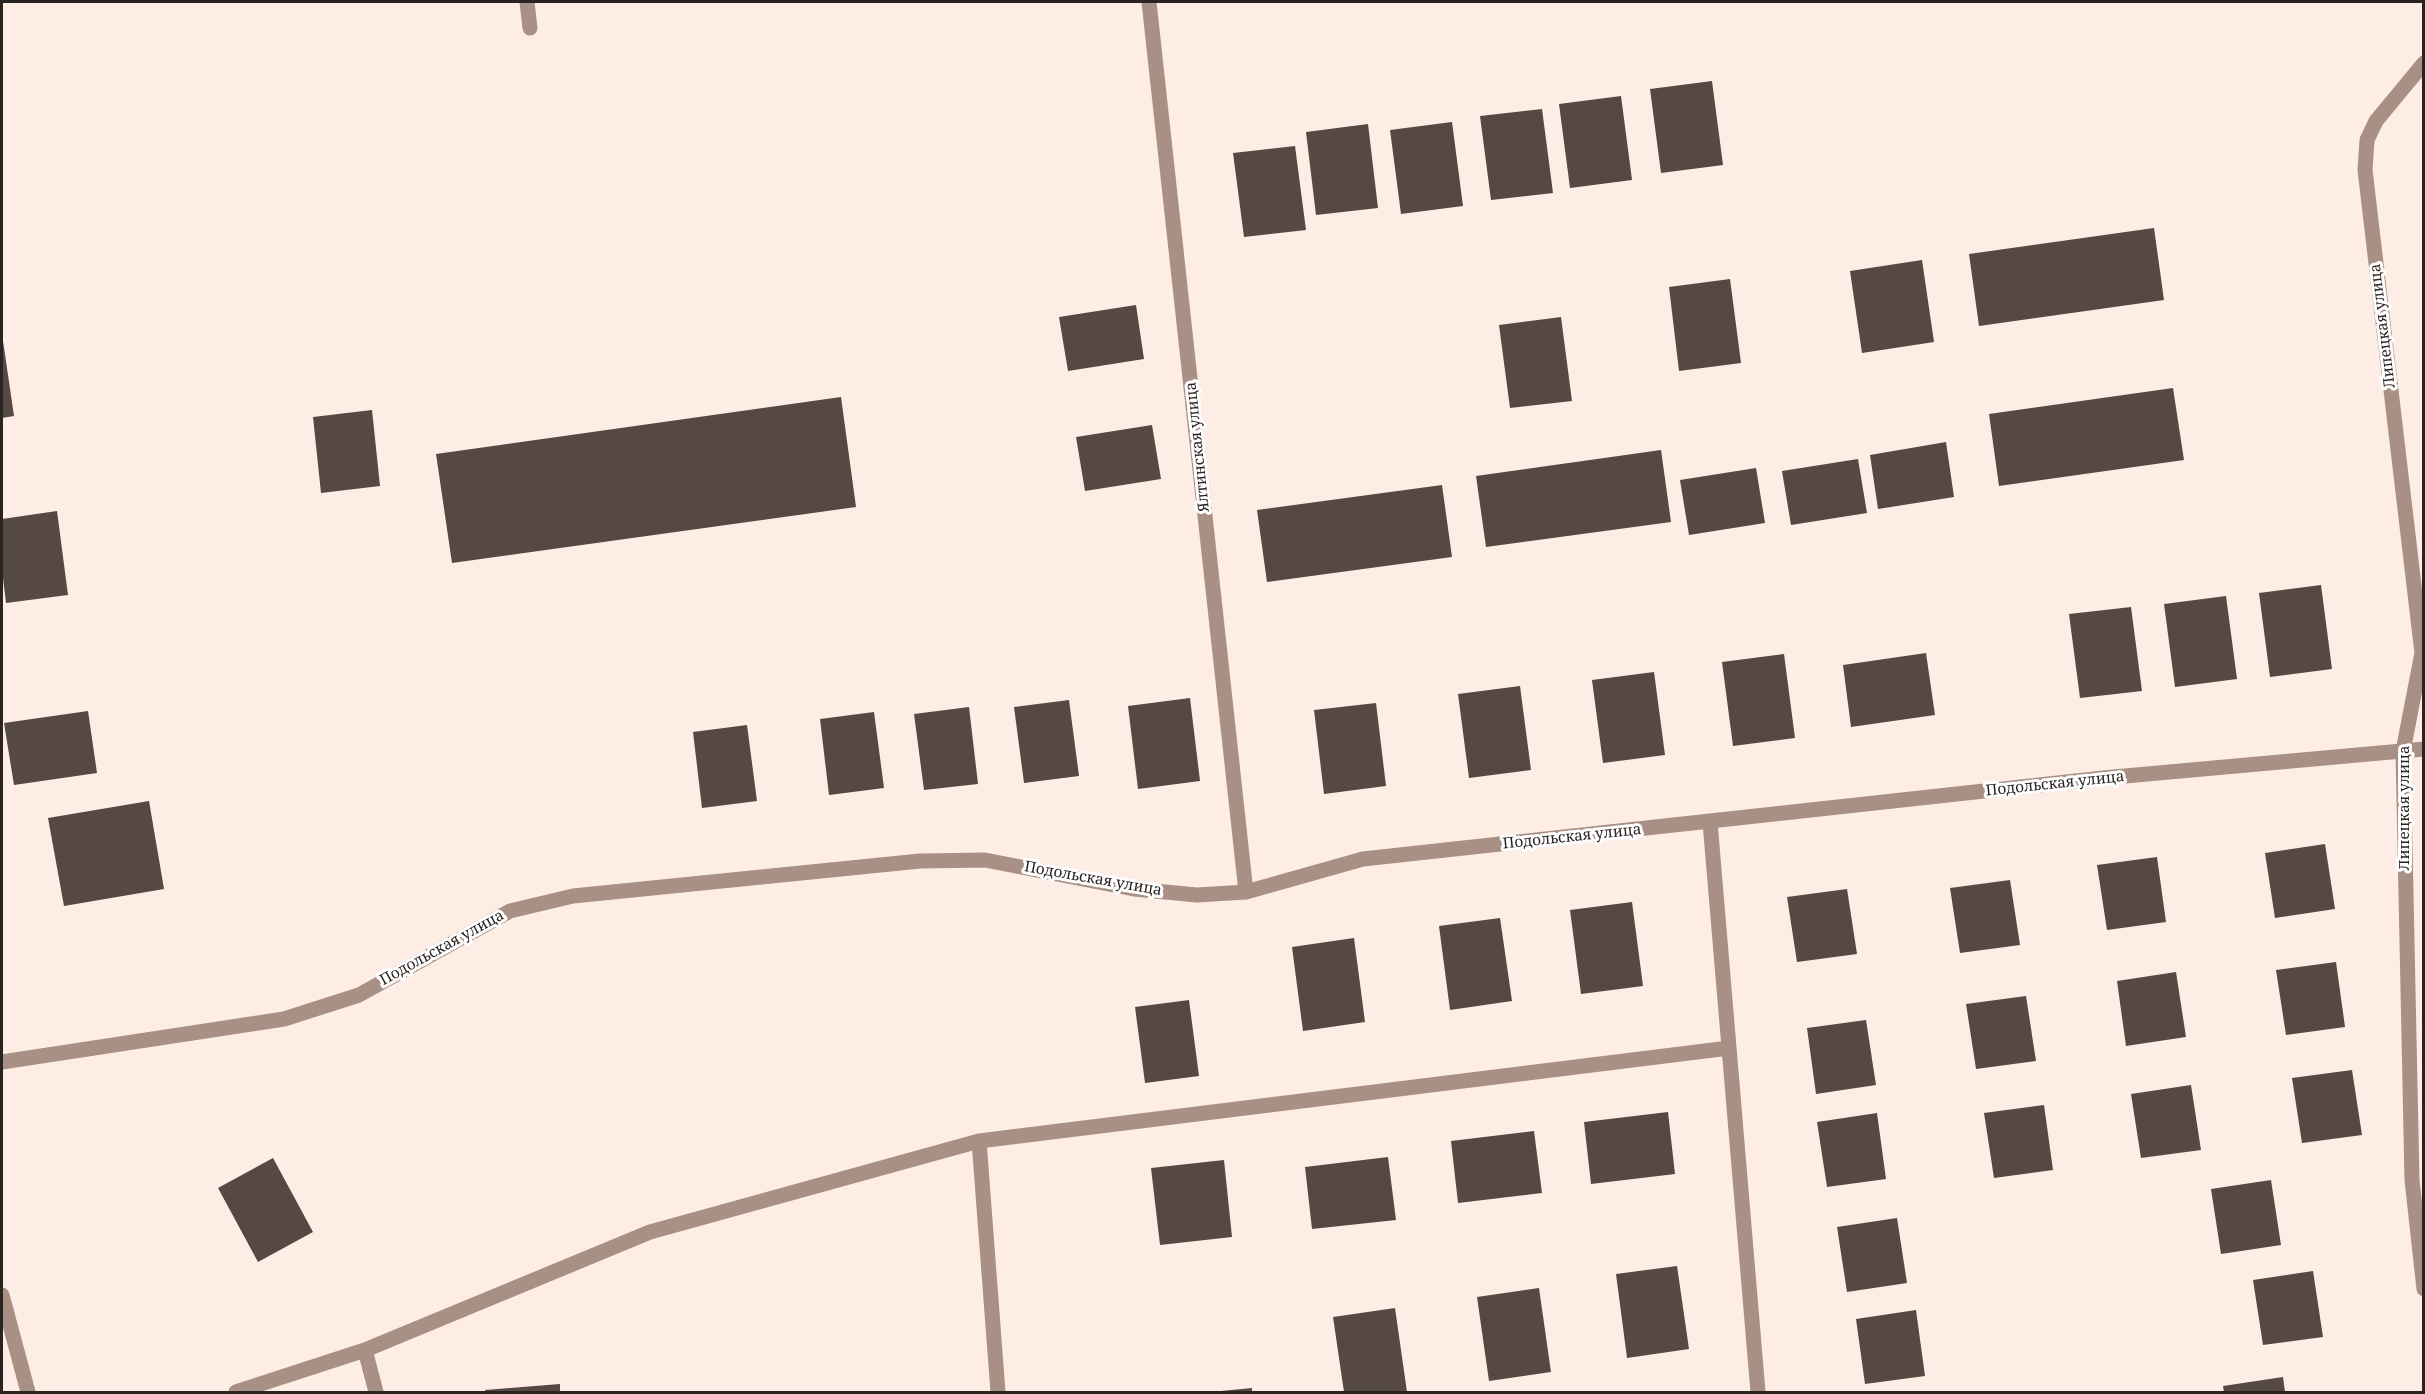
<!DOCTYPE html>
<html>
<head>
<meta charset="utf-8">
<style>
  body { margin:0 }
  #map { position:relative; width:2425px; height:1394px; overflow:hidden; background:#fdede5; font-family:"Noto Serif",serif }
  canvas { display:block }
  .frame { position:absolute; inset:0; border:3px solid #292321; pointer-events:none }
</style>
</head>
<body>
<div id="map">
<canvas width="2425" height="1394"></canvas>
<div class="frame"></div>
</div>
<script>
const context = document.querySelector('canvas').getContext('2d');
context.lineJoin = 'round';
function fillPath(path, color) {
  context.fillStyle = color;
  context.fill(path, 'evenodd');
}
function trace(path, color, width, dash) {
  context.strokeStyle = color;
  context.lineWidth = width;
  context.lineCap = dash ? 'butt' : 'round';
  context.setLineDash(dash || []);
  context.stroke(path);
}
function drawText(font, color, halo, rows, align = 'center') {
  context.font = font + ' "Noto Serif",serif';
  context.lineWidth = 6;
  context.setLineDash([]);
  context.textBaseline = 'middle';
  context.strokeStyle = halo;
  context.fillStyle = color;
  for (const [text, x, y, turn = 0] of rows) {
    context.save();
    context.translate(x, y);
    context.rotate((+turn || 0) * Math.PI / 180);
    context.textAlign = isNaN(turn) ? turn : align;
    if (halo) context.strokeText(text, 0, 0);
    context.fillText(text, 0, 0);
    context.restore();
  }
}
const building = new Path2D(`
  M1712,81L1723,165L1661,173L1650,89Z
  M1621,96L1632,180L1570,188L1559,104Z
  M1542,109L1553,193L1491,200L1480,116Z
  M1452,122L1463,206L1401,214L1390,130Z
  M1368,124L1378,208L1316,215L1306,132Z
  M1295,146L1306,230L1244,237L1233,153Z
  M2154,228L2164,300L1979,326L1969,254Z
  M1922,260L1934,342L1862,353L1850,271Z
  M1730,279L1741,363L1679,371L1669,287Z
  M1136,305L1144,359L1068,371L1059,317Z
  M1561,317L1572,401L1510,408L1499,325Z
  M2,334L14,416L2,418Z
  M2173,388L2184,460L1999,486L1989,414Z
  M841,397L856,507L452,563L436,454Z
  M372,410L380,486L321,493L313,417Z
  M1152,425L1161,479L1085,491L1076,437Z
  M1946,442L1954,497L1878,509L1870,455Z
  M1661,450L1671,522L1486,547L1476,476Z
  M1858,459L1867,513L1791,525L1782,471Z
  M1756,468L1765,523L1689,535L1680,480Z
  M1442,485L1452,557L1267,582L1257,510Z
  M57,511L68,595L6,603L2,570V519Z
  M2321,585L2332,669L2270,677L2259,593Z
  M2226,596L2237,679L2175,687L2164,604Z
  M2131,607L2142,691L2080,698L2069,614Z
  M1926,653L1935,715L1851,727L1843,665Z
  M1784,654L1795,738L1733,746L1722,662Z
  M1654,672L1665,755L1603,763L1592,680Z
  M1520,686L1531,770L1469,778L1458,694Z
  M1190,698L1200,781L1138,789L1128,706Z
  M1069,700L1079,776L1024,783L1014,707Z
  M1376,703L1386,786L1324,794L1314,710Z
  M969,707L978,784L924,790L914,714Z
  M88,711L97,773L14,785L4,723Z
  M874,712L884,788L829,795L820,719Z
  M747,725L757,801L702,808L693,732Z
  M149,801L164,889L64,906L48,818Z
  M2325,844L2335,909L2275,918L2265,853Z
  M2157,857L2166,922L2107,930L2097,865Z
  M2010,880L2020,945L1960,953L1950,888Z
  M1847,889L1857,954L1797,962L1787,897Z
  M1632,902L1643,986L1581,994L1570,910Z
  M1500,918L1512,1001L1450,1010L1439,926Z
  M1354,938L1365,1022L1303,1031L1292,947Z
  M2336,962L2345,1027L2286,1035L2276,970Z
  M2176,972L2186,1037L2126,1046L2117,981Z
  M2026,996L2036,1061L1976,1069L1966,1004Z
  M1189,1000L1199,1076L1145,1083L1135,1007Z
  M1866,1020L1876,1085L1816,1094L1807,1028Z
  M2352,1070L2362,1135L2302,1143L2292,1078Z
  M2191,1085L2201,1150L2141,1158L2131,1094Z
  M2044,1105L2053,1170L1994,1178L1984,1113Z
  M1668,1112L1675,1174L1591,1184L1584,1122Z
  M1877,1113L1886,1179L1827,1187L1817,1122Z
  M1534,1131L1542,1193L1458,1203L1451,1141Z
  M1388,1157L1396,1220L1312,1229L1305,1167Z
  M273,1158L313,1232L258,1262L218,1188Z
  M1224,1160L1232,1237L1160,1245L1151,1168Z
  M2271,1180L2281,1245L2221,1254L2211,1189Z
  M1897,1218L1907,1283L1847,1292L1837,1227Z
  M1677,1266L1689,1349L1627,1358L1616,1274Z
  M2313,1271L2323,1337L2263,1345L2253,1280Z
  M1539,1288L1551,1372L1489,1381L1477,1297Z
  M1395,1308L1407,1392H1344L1333,1317Z
  M1916,1310L1925,1376L1865,1384L1856,1319Z
  M2283,1377L2285,1392H2224L2223,1386Z
  M560,1384V1392H485V1390Z
  M1252,1388V1392H1221V1391Z`);
const minor = new Path2D(`
  M527,2L530,28
  M1149,2L1246,892
  M2424,63L2376,121L2367,140L2365,170L2422,653L2403,751L2412,1180L2424,1289
  M1710,822L1758,1392
  M2,1062L284,1019L359,995L510,911L573,896L920,861L985,860L1134,889L1197,895L1246,892L1363,859L2103,778L2424,749
  M979,1141L998,1392
  M2,1295L28,1392
  M365,1350L376,1392
  M236,1392L365,1350L650,1232L979,1141L1729,1048`);
const streetNames = [
  ["Липецкая улица",2383,326,-97],
  ["Ялтинская улица",1198,447,-96],
  ["Подольская улица",2055,784,-6],
  ["Липецкая улица",2405,808,-90],
  ["Подольская улица",1572,837,-6],
  ["Подольская улица",1093,879,10],
  ["Подольская улица",442,948,-29]
];
fillPath(building, '#564943');
trace(minor, '#a89084', 15);
drawText('15px', '#292321', '#fefefe', streetNames);
</script>
</body>
</html>
